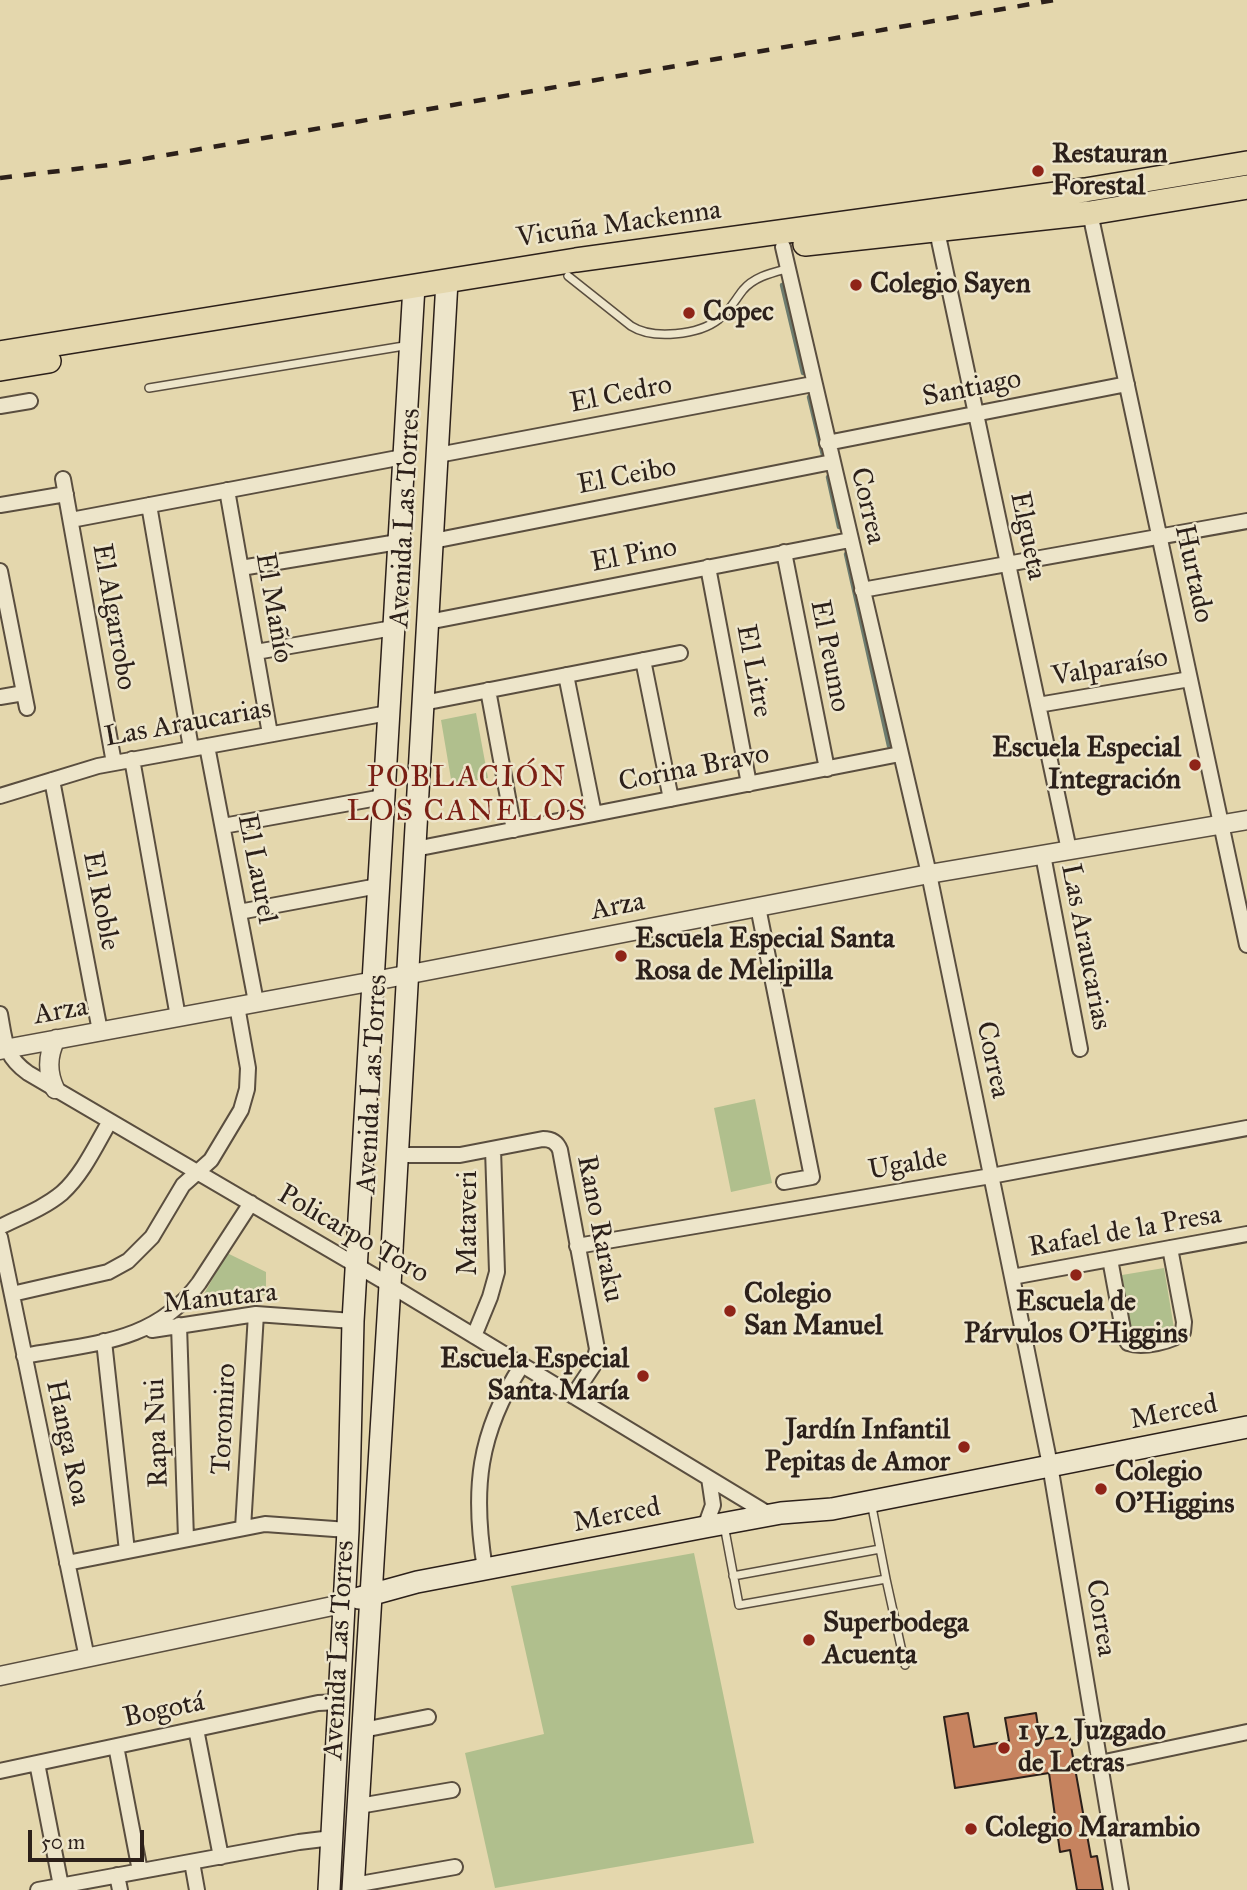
<!DOCTYPE html>
<html>
<head>
<meta charset="utf-8">
<style>
  body { margin:0 }
  #map { position:relative; width:1247px; height:1890px; overflow:hidden; background:#e4d7ad; font-family:"IM FELL Great Primer",serif }
  canvas { display:block }
  .scale { position:absolute; left:28px; top:1830px; width:116px; height:32px; box-sizing:border-box; border:4px solid #2c201a; border-top:0; padding-left:9px; font-size:21px; line-height:24px; white-space:nowrap; color:#2c201a; -webkit-text-stroke:5px #ede5ca; paint-order:stroke }
</style>
</head>
<body>
<div id="map">
<canvas width="1247" height="1890"></canvas>
<div class="scale">50 m</div>
</div>
<script>
const context = document.querySelector('canvas').getContext('2d');
context.lineJoin = 'round';
function fillPath(path, color) {
  context.fillStyle = color;
  context.fill(path, 'evenodd');
}
function trace(path, color, width, dash) {
  context.strokeStyle = color;
  context.lineWidth = width;
  context.lineCap = dash ? 'butt' : 'round';
  context.setLineDash(dash || []);
  context.stroke(path);
}
function drawText(font, color, halo, rows, align = 'center') {
  context.font = font + ' "IM FELL Great Primer",serif';
  context.lineWidth = 5;
  context.setLineDash([]);
  context.textBaseline = 'middle';
  context.strokeStyle = halo;
  context.fillStyle = color;
  for (const [text, x, y, turn = 0] of rows) {
    context.save();
    context.translate(x, y);
    context.rotate((+turn || 0) * Math.PI / 180);
    context.textAlign = isNaN(turn) ? turn : align;
    if (halo) context.strokeText(text, 0, 0);
    context.fillText(text, 0, 0);
    context.restore();
  }
}
const green = new Path2D(`
  M476,713L488,778L452,785L441,720Z
  M755,1099L772,1183L731,1192L714,1108Z
  M227,1253L266,1272V1295L200,1301Z
  M1164,1268L1174,1328L1132,1335L1122,1275Z
  M694,1553L754,1843L495,1888L465,1753L544,1734L511,1586Z`);
const stream = new Path2D(`
  M782,285L803,373
  M809,397L823,455
  M828,477L839,527
  M846,554L889,746`);
const building = new Path2D(`
  M968,1713L974,1747L1009,1741L1005,1718L1036,1713L1040,1740L1069,1735L1091,1857L1097,1856L1103,1890H1077L1070,1850L1060,1852L1049,1773L955,1788L944,1717Z`);
const service = new Path2D(`
  M568,276L631,326C653,340 699,335 719,319C729,312 735,300 743,290C754,277 771,273 786,269
  M149,388L410,345
  M724,1525L739,1605L886,1579L871,1502
  M733,1576L880,1549
  M886,1579L905,1665`);
const minor = new Path2D(`
  M1090,213L1247,945
  M937,231L1069,850
  M783,247L929,874L1012,1277L1050,1465L1121,1890
  M0,406L30,401
  M827,443L1127,384
  M438,455L813,384
  M63,479L114,763
  M227,490L270,734
  M0,505L66,494
  M149,505L191,748
  M71,520L403,457
  M433,541L832,462
  M784,552L827,769
  M708,567L749,784
  M241,568L398,542
  M0,571L27,708
  M862,590L1247,521
  M428,622L850,540
  M256,652L393,628
  M643,660L671,799
  M566,675L594,814
  M488,690L514,830
  M0,697L24,693
  M423,703L680,653
  M1038,705L1190,679
  M207,746L256,1002
  M132,759L178,1017
  M52,780L100,1031
  M0,796L98,766L388,713
  M223,826L383,797
  M415,849L900,754
  M1043,855L1080,1049
  M758,907L812,1177L784,1182
  M239,912L378,886
  M0,1014C5,1041 4,1056 28,1073L390,1285L770,1515
  M398,1155H460L543,1139C551,1139 557,1142 560,1150L597,1349L593,1366L573,1396
  M0,1227C20,1217 44,1208 62,1193C83,1174 96,1145 110,1121
  M0,1237L87,1658
  M577,1246L991,1176L1247,1128
  M1110,1259L1124,1335L1128,1343C1142,1348 1173,1342 1183,1332L1184,1322L1170,1248
  M1012,1277L1247,1234
  M12,1294L108,1272L128,1261L152,1237L183,1185L211,1160L241,1110L247,1089L248,1068L237,1006
  M179,1325L186,1539
  M152,1330L256,1314L353,1321
  M474,1336L490,1297L497,1272L493,1149
  M104,1341L127,1551
  M24,1356C93,1343 155,1343 199,1283L251,1203
  M705,1527L713,1505L709,1478
  M243,1528L256,1314
  M67,1563L265,1524L348,1530
  M485,1569C472,1490 478,1433 522,1365
  M196,1729L221,1857
  M363,1730L428,1717
  M116,1746L140,1871
  M37,1763L61,1886
  M1100,1763L1247,1732
  M0,1771L318,1703L339,1702
  M359,1806L452,1790
  M192,1862L197,1890
  M117,1875L120,1890
  M354,1885L455,1867
  M38,1890L299,1842L332,1838`);
const tertiary = new Path2D(`
  M0,1050L369,982L929,874L1247,820
  M55,1089C47,1072 47,1056 56,1039
  M0,1676L342,1604`);
const secondary = new Path2D(`
  M359,1598L417,1582L705,1527L781,1513L832,1509L1247,1427
  M329,1890L348,1530L353,1321L414,286
  M353,1890L390,1285L447,281`);
const primary = new Path2D(`
  M805,244L1090,213L1247,187
  M0,353L576,260L1085,190L1247,163
  M0,369L49,361`);
const rail = new Path2D(`
  M0,178L109,165L1054,0`);
const markers = [
  [1038,171,7,"#8f2418"],
  [856,285,7,"#8f2418"],
  [689,313,7,"#8f2418"],
  [1195,765,7,"#8f2418"],
  [621,956,7,"#8f2418"],
  [1076,1275,7,"#8f2418"],
  [730,1311,7,"#8f2418"],
  [643,1376,7,"#8f2418"],
  [964,1447,7,"#8f2418"],
  [1101,1489,7,"#8f2418"],
  [809,1640,7,"#8f2418"],
  [1004,1748,7,"#8f2418"],
  [971,1829,7,"#8f2418"]
];
const poiNames = [
  ["Restauran",1052,155],
  ["Forestal",1052,187],
  ["Colegio Sayen",870,285],
  ["Copec",703,313],
  ["Escuela Especial",1181,749,"right"],
  ["Integración",1181,781,"right"],
  ["Escuela Especial Santa",635,940],
  ["Rosa de Melipilla",635,972],
  ["Colegio",744,1295],
  ["San Manuel",744,1327],
  ["Escuela de",1076,1303,"center"],
  ["Párvulos O'Higgins",1076,1335,"center"],
  ["Escuela Especial",629,1360,"right"],
  ["Santa María",629,1392,"right"],
  ["Jardín Infantil",950,1431,"right"],
  ["Pepitas de Amor",950,1463,"right"],
  ["Colegio",1115,1473],
  ["O'Higgins",1115,1505],
  ["Superbodega",823,1624],
  ["Acuenta",823,1656],
  ["1 y 2 Juzgado",1018,1732],
  ["de Letras",1018,1764],
  ["Colegio Marambio",985,1829]
];
const streetNames = [
  ["Vicuña Mackenna",619,225,-8],
  ["Santiago",972,389,-11],
  ["El Cedro",621,395,-11],
  ["El Ceibo",627,477,-11],
  ["Correa",867,506,77],
  ["Avenida Las Torres",406,518,-87],
  ["Elgueta",1027,536,78],
  ["El Pino",634,556,-11],
  ["Hurtado",1193,574,78],
  ["El Mañío",273,608,80],
  ["El Algarrobo",113,617,80],
  ["El Peumo",829,656,79],
  ["Valparaíso",1110,668,-10],
  ["El Litre",753,671,79],
  ["Las Araucarias",188,724,-10],
  ["Corina Bravo",694,769,-11],
  ["El Laurel",256,869,79],
  ["El Roble",100,901,79],
  ["Arza",618,907,-11],
  ["Las Araucarias",1085,947,79],
  ["Arza",61,1012,-10],
  ["Correa",992,1060,78],
  ["Avenida Las Torres",373,1084,-87],
  ["Ugalde",908,1165,-10],
  ["Mataveri",469,1223,-90],
  ["Rano Raraku",599,1229,79],
  ["Rafael de la Presa",1125,1232,-10],
  ["Policarpo Toro",353,1235,30],
  ["Manutara",220,1299,-6],
  ["Merced",1174,1413,-11],
  ["Toromiro",225,1419,-87],
  ["Rapa Nui",158,1433,-92],
  ["Hanga Roa",67,1443,78],
  ["Merced",617,1516,-11],
  ["Correa",1100,1618,81],
  ["Avenida Las Torres",340,1650,-87],
  ["Bogotá",164,1711,-12]
];
const neighbourhoodNames = [
  ["POBLACIÓN",467,779],
  ["LOS CANELOS",467,813]
];
fillPath(green, '#b0bf8d');
trace(stream, '#6c7c6f', 4.5);
fillPath(building, '#c6835f');
trace(building, '#2c201a', 2);
trace(service, '#5a4e3f', 10);
trace(minor, '#5a4e3f', 18);
trace(tertiary, '#5a4e3f', 21);
trace(secondary, '#2c201a', 24);
trace(primary, '#2c201a', 26);
trace(service, '#ede5ca', 7);
trace(minor, '#ede5ca', 14);
trace(tertiary, '#ede5ca', 18);
trace(secondary, '#ede5ca', 21);
trace(primary, '#e4d7ad', 23);
trace(rail, '#2c201a', 4.5, [12, 12]);
for (const [x, y, r, color] of markers) {
  const dot = new Path2D();
  dot.arc(x, y, r, 0, 2 * Math.PI);
  context.fillStyle = color;
  context.fill(dot);
  trace(dot, '#ede5ca', 2.5);
}
drawText('bold 28px', '#2c201a', '#ede5ca', poiNames, 'left');
drawText('28px', '#2c201a', '#ede5ca', streetNames);
context.letterSpacing = '2px';
drawText('30px', '#7a1f14', '#ede5ca', neighbourhoodNames);
context.letterSpacing = '0px';
</script>
</body>
</html>
